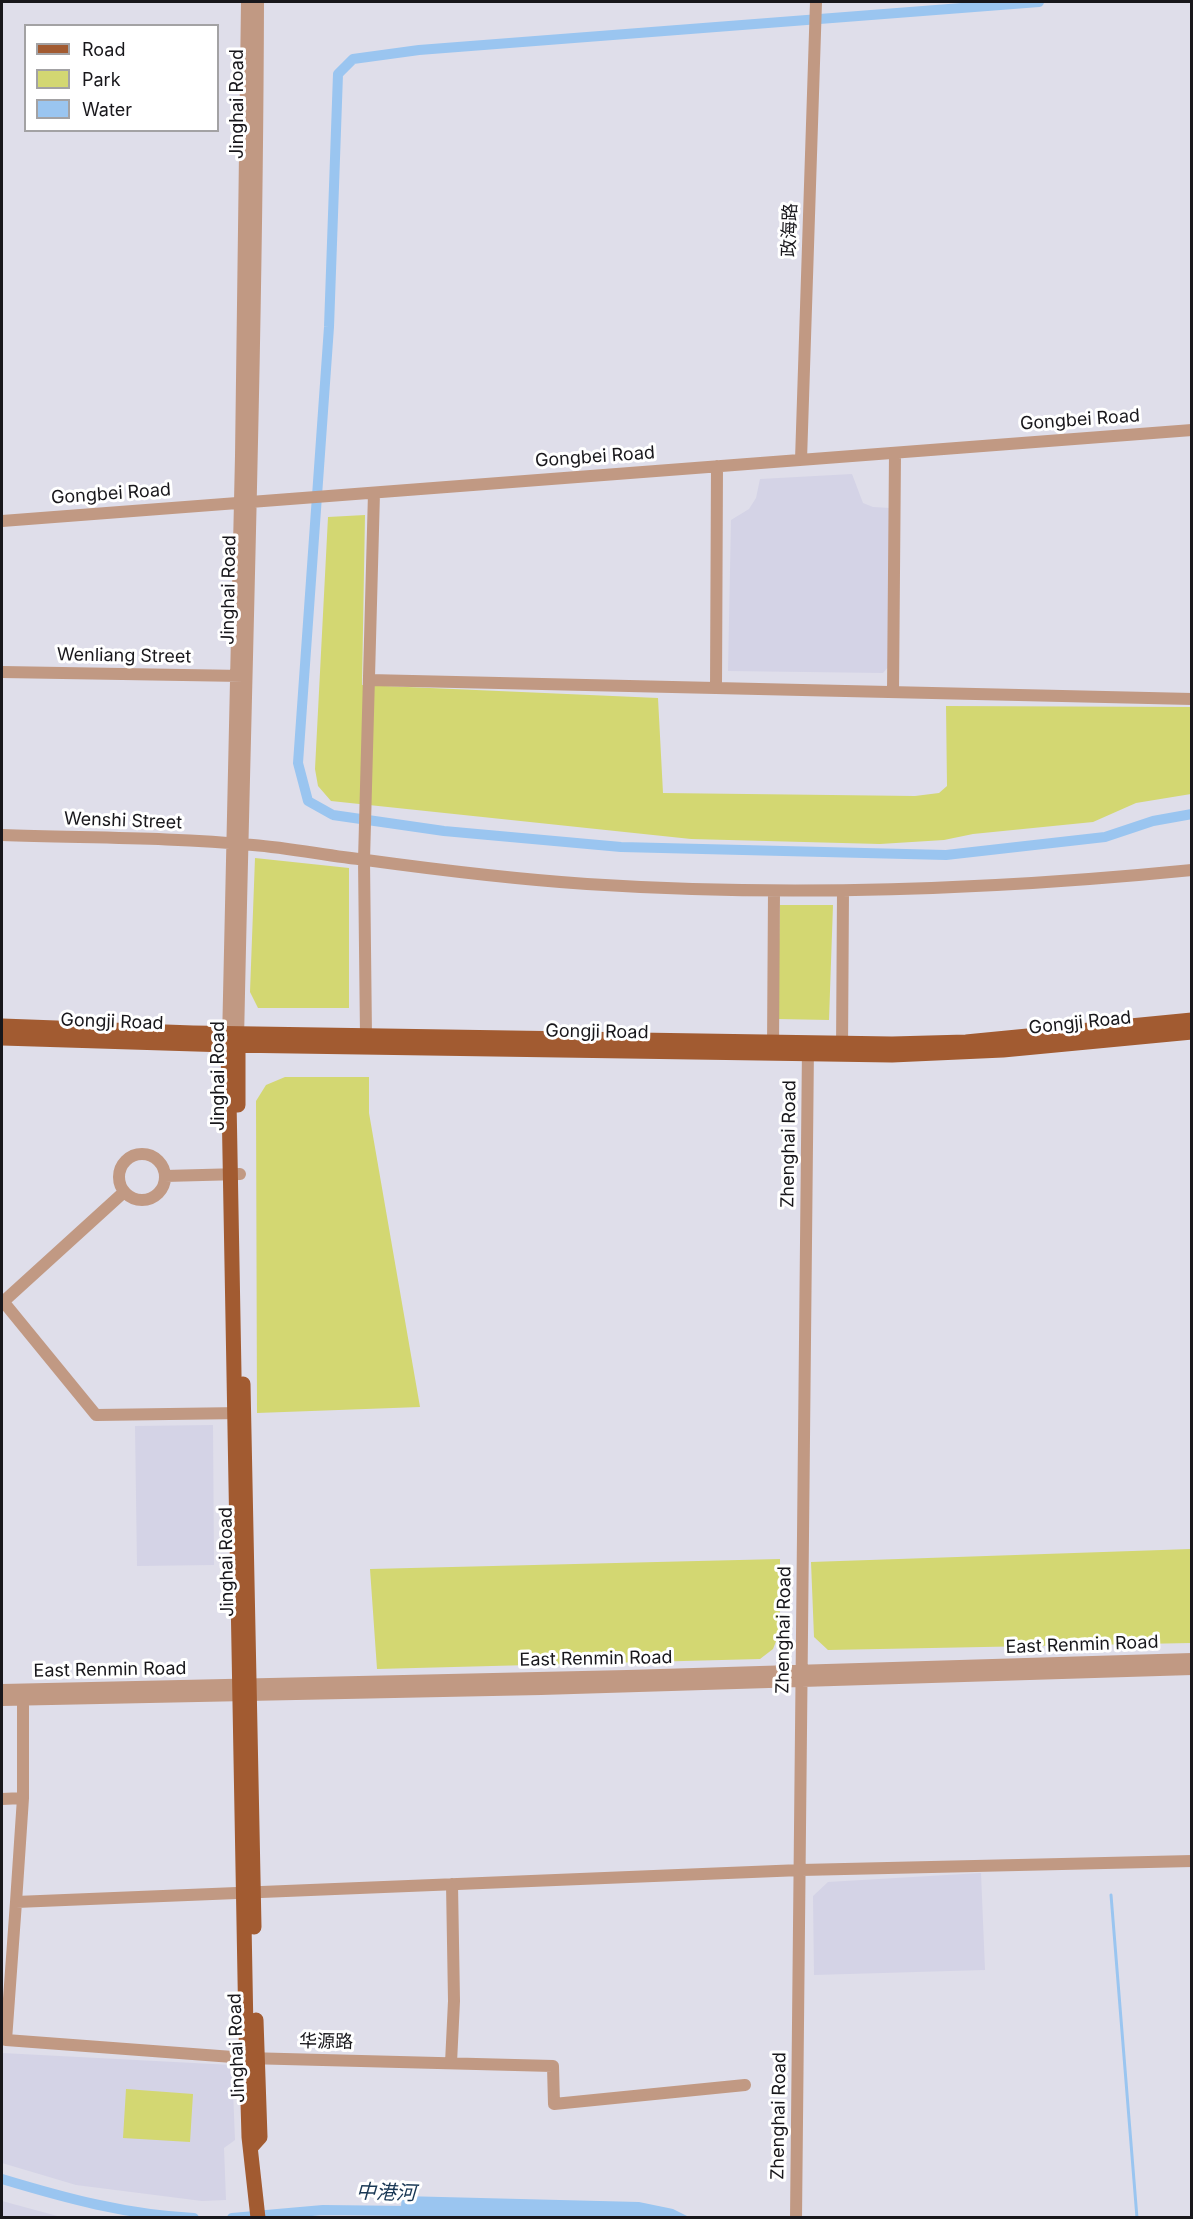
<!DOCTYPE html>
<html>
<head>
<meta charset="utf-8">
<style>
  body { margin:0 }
  #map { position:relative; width:1193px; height:2219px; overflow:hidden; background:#dfdeea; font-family:Inter,sans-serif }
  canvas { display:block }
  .frame { position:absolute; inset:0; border:3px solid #18171b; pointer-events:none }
  .legend { position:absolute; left:24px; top:24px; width:195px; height:108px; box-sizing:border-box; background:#fff; border:2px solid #a3a2a4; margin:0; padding:8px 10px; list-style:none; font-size:18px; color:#18171b }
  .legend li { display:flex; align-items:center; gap:12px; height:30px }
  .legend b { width:30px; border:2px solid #a3a2a4 }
</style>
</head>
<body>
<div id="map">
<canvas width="1193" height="2219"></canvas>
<div class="frame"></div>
<ul class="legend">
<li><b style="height:8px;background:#a25b31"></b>Road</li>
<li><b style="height:16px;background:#d3d772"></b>Park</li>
<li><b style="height:16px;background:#9ac5f0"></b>Water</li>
</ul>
</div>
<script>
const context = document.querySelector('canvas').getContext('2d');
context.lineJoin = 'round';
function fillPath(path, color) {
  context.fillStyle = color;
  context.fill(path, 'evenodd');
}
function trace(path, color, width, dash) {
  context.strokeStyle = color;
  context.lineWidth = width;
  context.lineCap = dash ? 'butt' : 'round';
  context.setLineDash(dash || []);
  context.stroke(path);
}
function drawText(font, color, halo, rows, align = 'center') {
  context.font = font + ' Inter,"Noto Sans SC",sans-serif';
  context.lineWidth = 6;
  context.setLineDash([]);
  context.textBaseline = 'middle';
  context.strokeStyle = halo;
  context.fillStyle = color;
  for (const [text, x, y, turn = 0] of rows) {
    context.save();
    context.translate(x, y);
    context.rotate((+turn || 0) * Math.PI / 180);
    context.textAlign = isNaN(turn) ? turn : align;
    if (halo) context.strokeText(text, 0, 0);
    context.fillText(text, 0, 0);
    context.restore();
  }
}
const built = new Path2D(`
  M852,474L863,503L873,507L890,508L889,666L883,673L728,671L731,520L749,509L756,498L760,479Z
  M213,1425L214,1565L137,1566L135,1426Z
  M981,1873L985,1970L814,1975L813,1896L828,1882Z
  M2,2053L232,2065L235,2140L224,2148L226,2200L202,2201L76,2185L2,2163Z
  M2,2201L61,2217H2Z`);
const green = new Path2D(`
  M365,515L362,685L658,698L663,793L915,796L939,793L947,786L946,706L1191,707V794L1136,803L1093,822L973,834L944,840L880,844L691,839L331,801L318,786L315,769L328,517Z
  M255,858L349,868V1008H258L250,992Z
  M780,905H833L829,1020L777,1019Z
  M285,1077H369V1113L420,1407L257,1413L256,1101L266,1085Z
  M1191,1549V1643L828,1650L814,1637L811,1562Z
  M780,1559V1631L773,1649L760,1659L377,1669L370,1569Z
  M126,2089L193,2094L190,2142L123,2138Z`);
const water = new Path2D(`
  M402,2196L639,2202L673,2209L689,2217H400Z`);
const stream = new Path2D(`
  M1111,1895L1137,2218`);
const canal = new Path2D(`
  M1039,2L419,50L353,59L338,74L329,327L298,763L308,801L333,815L444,831L621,847L946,855L1105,837L1153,821L1192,814
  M2,2179C65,2198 127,2215 194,2218
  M232,2218L323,2210L413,2211`);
const minor = new Path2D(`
  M801,460L816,2
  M2,521L1192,430
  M2,672L243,676
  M369,680L1192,699
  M716,688L717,466
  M893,692L895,453
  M2,835C85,838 170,837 253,845C291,848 328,856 366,860C439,870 513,879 587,884C788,897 990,890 1192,870
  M366,1036L364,860L374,493
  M228,1041L241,456L247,2
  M238,1041C245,695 257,348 258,2
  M773,1048L774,891
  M842,1051L843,891
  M119 1177a23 23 0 1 1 46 0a23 23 0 1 1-46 0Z
  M165,1176L240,1174
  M2,1300L96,1415L243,1413
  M3,1302L124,1192
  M2,1690L627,1676L1192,1659
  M2,1700L541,1689L1192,1669
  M23,1798V1700
  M2,1799L23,1798L16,1902L801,1870L1192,1861
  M16,1902L6,2040L246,2058L553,2066L554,2104L745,2085
  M451,2063L454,2001L452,1884
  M796,2218L808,1047`);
const major = new Path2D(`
  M2,1026L193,1033L892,1044L966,1042L1192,1020
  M2,1038L228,1045L892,1055L1003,1050L1192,1032
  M228,1045L246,2032L249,2137L258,2218
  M238,1045V1105
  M243,1384L254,1927
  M251,2147L260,2137L256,2020`);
const streetNames = [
  ["Jinghai Road",238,104,-90],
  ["政海路",790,230,-88],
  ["Gongbei Road",1080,420,-4],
  ["Gongbei Road",595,457,-4],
  ["Gongbei Road",111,494,-4],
  ["Jinghai Road",229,590,-89],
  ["Wenliang Street",124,656,1],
  ["Wenshi Street",123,821,2],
  ["Gongji Road",112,1022,2],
  ["Gongji Road",1080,1023,-6],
  ["Gongji Road",597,1032,1],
  ["Jinghai Road",219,1076,-90],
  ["Zhenghai Road",789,1144,-89],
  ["Jinghai Road",227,1562,-91],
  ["Zhenghai Road",784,1630,-89],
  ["East Renmin Road",1082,1645,-2],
  ["East Renmin Road",596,1659,-1],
  ["East Renmin Road",110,1670,-1],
  ["华源路",326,2042,1],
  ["Jinghai Road",237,2048,-92],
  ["Zhenghai Road",779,2116,-89]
];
const waterNames = [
  ["中港河",386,2193,2]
];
fillPath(built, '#d4d3e6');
fillPath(green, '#d3d772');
fillPath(water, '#9ac5f0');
trace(stream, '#9ac5f0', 3);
trace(canal, '#9ac5f0', 10);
trace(minor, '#c19983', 12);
trace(major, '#a25b31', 15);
drawText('18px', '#18171b', '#fff', streetNames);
drawText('italic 20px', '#183754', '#fff', waterNames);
</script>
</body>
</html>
